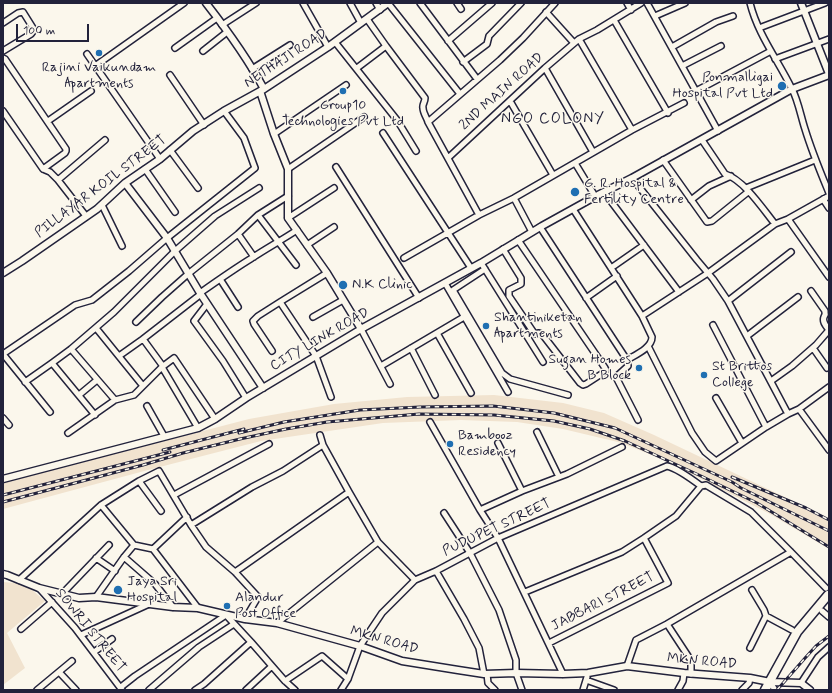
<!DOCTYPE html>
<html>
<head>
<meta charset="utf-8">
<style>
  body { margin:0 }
  #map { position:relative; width:832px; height:693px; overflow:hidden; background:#fbf7ec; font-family:Mynerve,sans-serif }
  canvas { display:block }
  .frame { position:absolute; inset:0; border:4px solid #22223b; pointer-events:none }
  .scale { position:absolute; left:16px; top:24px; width:73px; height:18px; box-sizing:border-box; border:2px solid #22223b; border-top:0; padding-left:5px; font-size:12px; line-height:14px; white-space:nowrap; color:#22223b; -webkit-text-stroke:3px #fbf7ec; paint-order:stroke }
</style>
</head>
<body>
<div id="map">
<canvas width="832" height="693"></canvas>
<div class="frame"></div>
<div class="scale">100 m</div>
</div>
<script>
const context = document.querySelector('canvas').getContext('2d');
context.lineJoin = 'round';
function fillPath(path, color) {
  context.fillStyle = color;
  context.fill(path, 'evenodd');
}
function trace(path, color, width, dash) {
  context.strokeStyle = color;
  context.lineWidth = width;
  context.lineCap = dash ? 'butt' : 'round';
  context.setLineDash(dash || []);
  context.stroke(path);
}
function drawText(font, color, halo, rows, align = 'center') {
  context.font = font + ' Mynerve,sans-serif';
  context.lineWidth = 3;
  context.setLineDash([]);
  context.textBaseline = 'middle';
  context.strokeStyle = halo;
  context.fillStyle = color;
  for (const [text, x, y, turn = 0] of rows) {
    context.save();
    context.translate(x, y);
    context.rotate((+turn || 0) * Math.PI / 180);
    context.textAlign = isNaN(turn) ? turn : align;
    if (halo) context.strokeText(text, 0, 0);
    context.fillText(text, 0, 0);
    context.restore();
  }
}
const built = new Path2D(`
  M494,395L563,403L604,413L654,435L829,518V549L770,514L666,461L622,443L563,429L517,422L461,420L383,423L261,441L148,470L3,509V483L249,419L334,404L407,397Z
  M3,582L16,583L31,589L45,601L7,633L25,668L3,685Z`);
const minor = new Path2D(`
  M303,3L328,47
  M350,3L361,23
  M376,3L380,10
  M388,3L460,94
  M420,3L477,79
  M457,3L461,9
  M627,3L631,10
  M647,3L718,131
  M750,3C758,35 778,60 792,89C798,100 801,117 805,129C812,152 820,171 829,193
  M546,12L574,43
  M655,16L685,3
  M367,19L386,46
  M614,20L668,113
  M3,23L18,13L23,12L33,28L34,30L31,34L3,51
  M222,25L256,3
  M759,28L825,3
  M579,39L632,130
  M448,41L492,3
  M335,42L397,120L416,151
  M672,47L716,22L733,16
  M175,48L217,18
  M203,51L227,32
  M87,54L160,159
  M3,58L5,59L66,149V151L65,153L43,169
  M775,59L829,39
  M463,62L487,44L489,36L521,3
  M95,66L184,3
  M682,66L721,46
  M357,68L386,46L425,98C425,102 422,105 423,108C423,113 427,118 428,122L479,215
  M545,68L593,152
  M252,69L290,45
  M170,75L204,125
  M696,91L771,51
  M510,101L553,175
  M3,111L43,169L50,172L58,180L86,216
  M48,121L91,91
  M428,122L500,60L523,38L555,3
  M383,133L471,268
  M274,134L346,85
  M702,140L725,174C744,180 763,209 775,224
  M170,150L198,188
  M448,158L545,68L579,39L597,30L641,3
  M663,160L707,222L712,221L748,192
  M575,163L595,196
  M336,167L419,298
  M145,169L175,212
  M288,169L364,117
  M632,178L697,260L713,279L728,301L788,414
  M58,180L105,140
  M746,188L815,160
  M604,192L679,292
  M514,198L532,232
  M823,199L829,208
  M691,200L709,186L731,176
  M102,205L122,246
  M573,209L642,316L652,337C652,348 635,355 627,360
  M258,215L296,265
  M288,218L334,188
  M788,219L829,277
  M540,227L627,360L628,366L617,376V379L638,420
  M238,234L254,257
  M307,245L334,227
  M503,249L521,278V284L509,290V296L534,333L535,334L539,333L542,334L580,383L583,385L586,384L603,373L606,370L605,368L518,240
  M404,258L479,215L514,198L632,130L684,103
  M483,266L543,362
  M611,268L644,245
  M485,269L453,290L502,373L510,379L568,395
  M220,279L238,307
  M445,283L508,392
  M811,291L825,311C825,317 826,312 824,317C822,322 826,326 829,330
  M200,293C217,281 234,269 252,258C267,248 282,240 297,230
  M586,298L617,276
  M728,301L791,252
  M280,302L316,356L331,397
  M207,304L194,321L223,361L246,398
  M642,316L708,273L775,224L788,219L829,196
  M313,317L343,300
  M136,322L162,297L188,274L238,234L258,215L288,196
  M713,325L766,427
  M96,328L143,386
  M361,329L390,384
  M437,333L471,393
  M747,336L798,297
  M648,346L692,433L705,452L716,461L766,427L788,414L799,409L829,387
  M411,348L435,395
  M813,348L827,368
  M71,349L115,400
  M272,351L254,324L253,321L258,316L280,302L327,273
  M3,354L75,305L92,300L129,271L167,238L255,168L244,138L224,111
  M3,354L50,412
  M119,356L143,339
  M52,363L95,415
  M381,366L464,317
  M771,381L792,366L816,345L829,330
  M25,382L52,363L71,349L114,312L175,251L215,216L259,188
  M79,395L97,380
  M716,398L742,443
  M147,406L164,436
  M799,409L829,450
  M3,418L9,425
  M430,422L459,473L480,510L498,538L563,674
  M198,428L162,367V365L143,339L201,294
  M537,432L559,477
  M68,433L115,400L134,395L162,367L174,358L215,419
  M320,435L323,445L349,492L378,542L415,580
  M498,443L522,491
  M139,481L161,511
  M174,495L269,444
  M101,505L134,545
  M480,510L522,491L567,474L622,447
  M444,513L470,553L499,610L516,660V673L522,690
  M191,525L252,487L283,471L323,445
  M153,549L187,517
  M124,557L155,584L173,607
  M96,558L115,571
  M436,571L464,619L479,648L484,674
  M235,572L349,492
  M19,580L101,505L139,481L159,471L191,525L206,547L235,572L258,597L245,619
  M39,588L75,628L122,690
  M752,590L764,610L766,616L792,630
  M525,592L622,552L644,538L676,516L701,486
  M62,594L109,545
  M96,597L124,557L134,545L153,549L198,608
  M822,611L829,617
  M277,623L378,542
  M667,624L690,659L691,664V674
  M21,629L52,602
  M81,635L149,604
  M549,643L668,583L644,538
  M750,648L766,616
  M94,652L112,639
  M627,666L636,640L667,624L791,552
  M59,672L76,690
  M487,674L488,683L495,690
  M586,680L614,690
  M285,681L322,656L348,679
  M770,682L775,690
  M801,683L818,657L829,647
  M121,687L135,676L226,615L251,642L285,681L295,690
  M37,690L72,661
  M149,690L199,647L234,624
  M195,690L204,684L251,642
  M246,690L272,666
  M341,690L348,679L360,646L382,613L415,580L436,571L498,538L667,466C677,468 693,480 701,486L706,485L751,512L791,552L826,588
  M583,690L587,677
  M678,690L683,681L684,673
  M742,690L749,683L750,678`);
const tertiary = new Path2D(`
  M206,3C227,30 248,59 264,89
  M801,3L829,74
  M260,91L274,134L288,169V218L327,273L361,329
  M125,183L167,238L200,293L263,388
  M3,273L22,261L97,209L125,183L160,159L193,131L224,111L264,89L328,47L388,3
  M3,479L198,428L215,419L246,398L361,329L481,263L542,226L598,195L632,178L792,89L829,75
  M3,574L7,575L39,588L79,598L96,597L173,607L198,608L245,619L277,623L360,646L402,661L458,670L484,674L516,673L563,674L588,673L627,666L684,673L750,678L770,682L801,683L810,690`);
const primary = new Path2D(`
  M765,690L797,632L828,595`);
const rail = new Path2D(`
  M239,433L284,422L360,410L420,407L493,406L554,413L615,428L732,482L741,488L829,531
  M163,450L244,429
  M732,477L806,508L829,520
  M3,495L170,452
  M3,502L143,465L183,453L240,439L286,429L327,422L419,414L494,415L554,421L590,429L625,441L701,476L757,503L829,547
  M777,690L806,657L816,646L829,636`);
const markers = [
  [99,53,4,"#1f6fb2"],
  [782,86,5,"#1f6fb2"],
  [343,91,4,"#1f6fb2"],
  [575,192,5,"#1f6fb2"],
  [343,285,5,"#1f6fb2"],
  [486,326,4,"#1f6fb2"],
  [639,368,4,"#1f6fb2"],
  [704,375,4,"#1f6fb2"],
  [450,444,4,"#1f6fb2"],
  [118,590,5,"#1f6fb2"],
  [227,606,4,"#1f6fb2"]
];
const streetNames = [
  ["NETHAJI ROAD",286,59,-33],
  ["2ND MAIN ROAD",502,92,-42],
  ["PILLAYAR KOIL STREET",101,187,-37],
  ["CITY LINK ROAD",320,340,-30],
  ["PUDUPET STREET",497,528,-25],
  ["JABBARI STREET",603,602,-27],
  ["SOWRI STREET",90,631,51],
  ["MKN ROAD",384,641,16],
  ["MKN ROAD",702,662,5]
];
const poiNames = [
  ["Rajini Vaikundam",99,68,"center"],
  ["Apartments",99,84,"center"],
  ["Ponmalligai",773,78,"right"],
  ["Hospital Pvt Ltd",773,94,"right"],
  ["Group10",343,106,"center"],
  ["Technologies Pvt Ltd",343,122,"center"],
  ["G. R. Hospital &",584,184],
  ["Fertility Centre",584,200],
  ["N.K Clinic",352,285],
  ["Shantiniketan",494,318],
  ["Apartments",494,334],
  ["Sugan Homes",631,360,"right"],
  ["B Block",631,376,"right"],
  ["St Brittos",712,367],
  ["College",712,383],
  ["Bambooz",458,436],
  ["Residency",458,452],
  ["Jaya Sri",127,582],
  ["Hospital",127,598],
  ["Alandur",235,598],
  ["Post Office",235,614]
];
const neighbourhoodNames = [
  ["NGO COLONY",553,120]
];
fillPath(built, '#f1e3cf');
trace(minor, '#22223b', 8);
trace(tertiary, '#22223b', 9);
trace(primary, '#22223b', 11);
trace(minor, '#fbf7ec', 5);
trace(tertiary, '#fbf7ec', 6);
trace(primary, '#fbf7ec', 8);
trace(rail, '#22223b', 3);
trace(rail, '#fbf7ec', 1.5, [4.5]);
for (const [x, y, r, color] of markers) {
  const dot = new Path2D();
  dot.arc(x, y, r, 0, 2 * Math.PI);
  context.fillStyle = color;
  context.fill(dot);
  trace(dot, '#fbf7ec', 1.5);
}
drawText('14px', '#22223b', '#fbf7ec', streetNames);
drawText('14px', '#22223b', '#fbf7ec', poiNames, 'left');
context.letterSpacing = '1px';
drawText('15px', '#22223b', '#fbf7ec', neighbourhoodNames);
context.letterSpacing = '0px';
</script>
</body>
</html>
